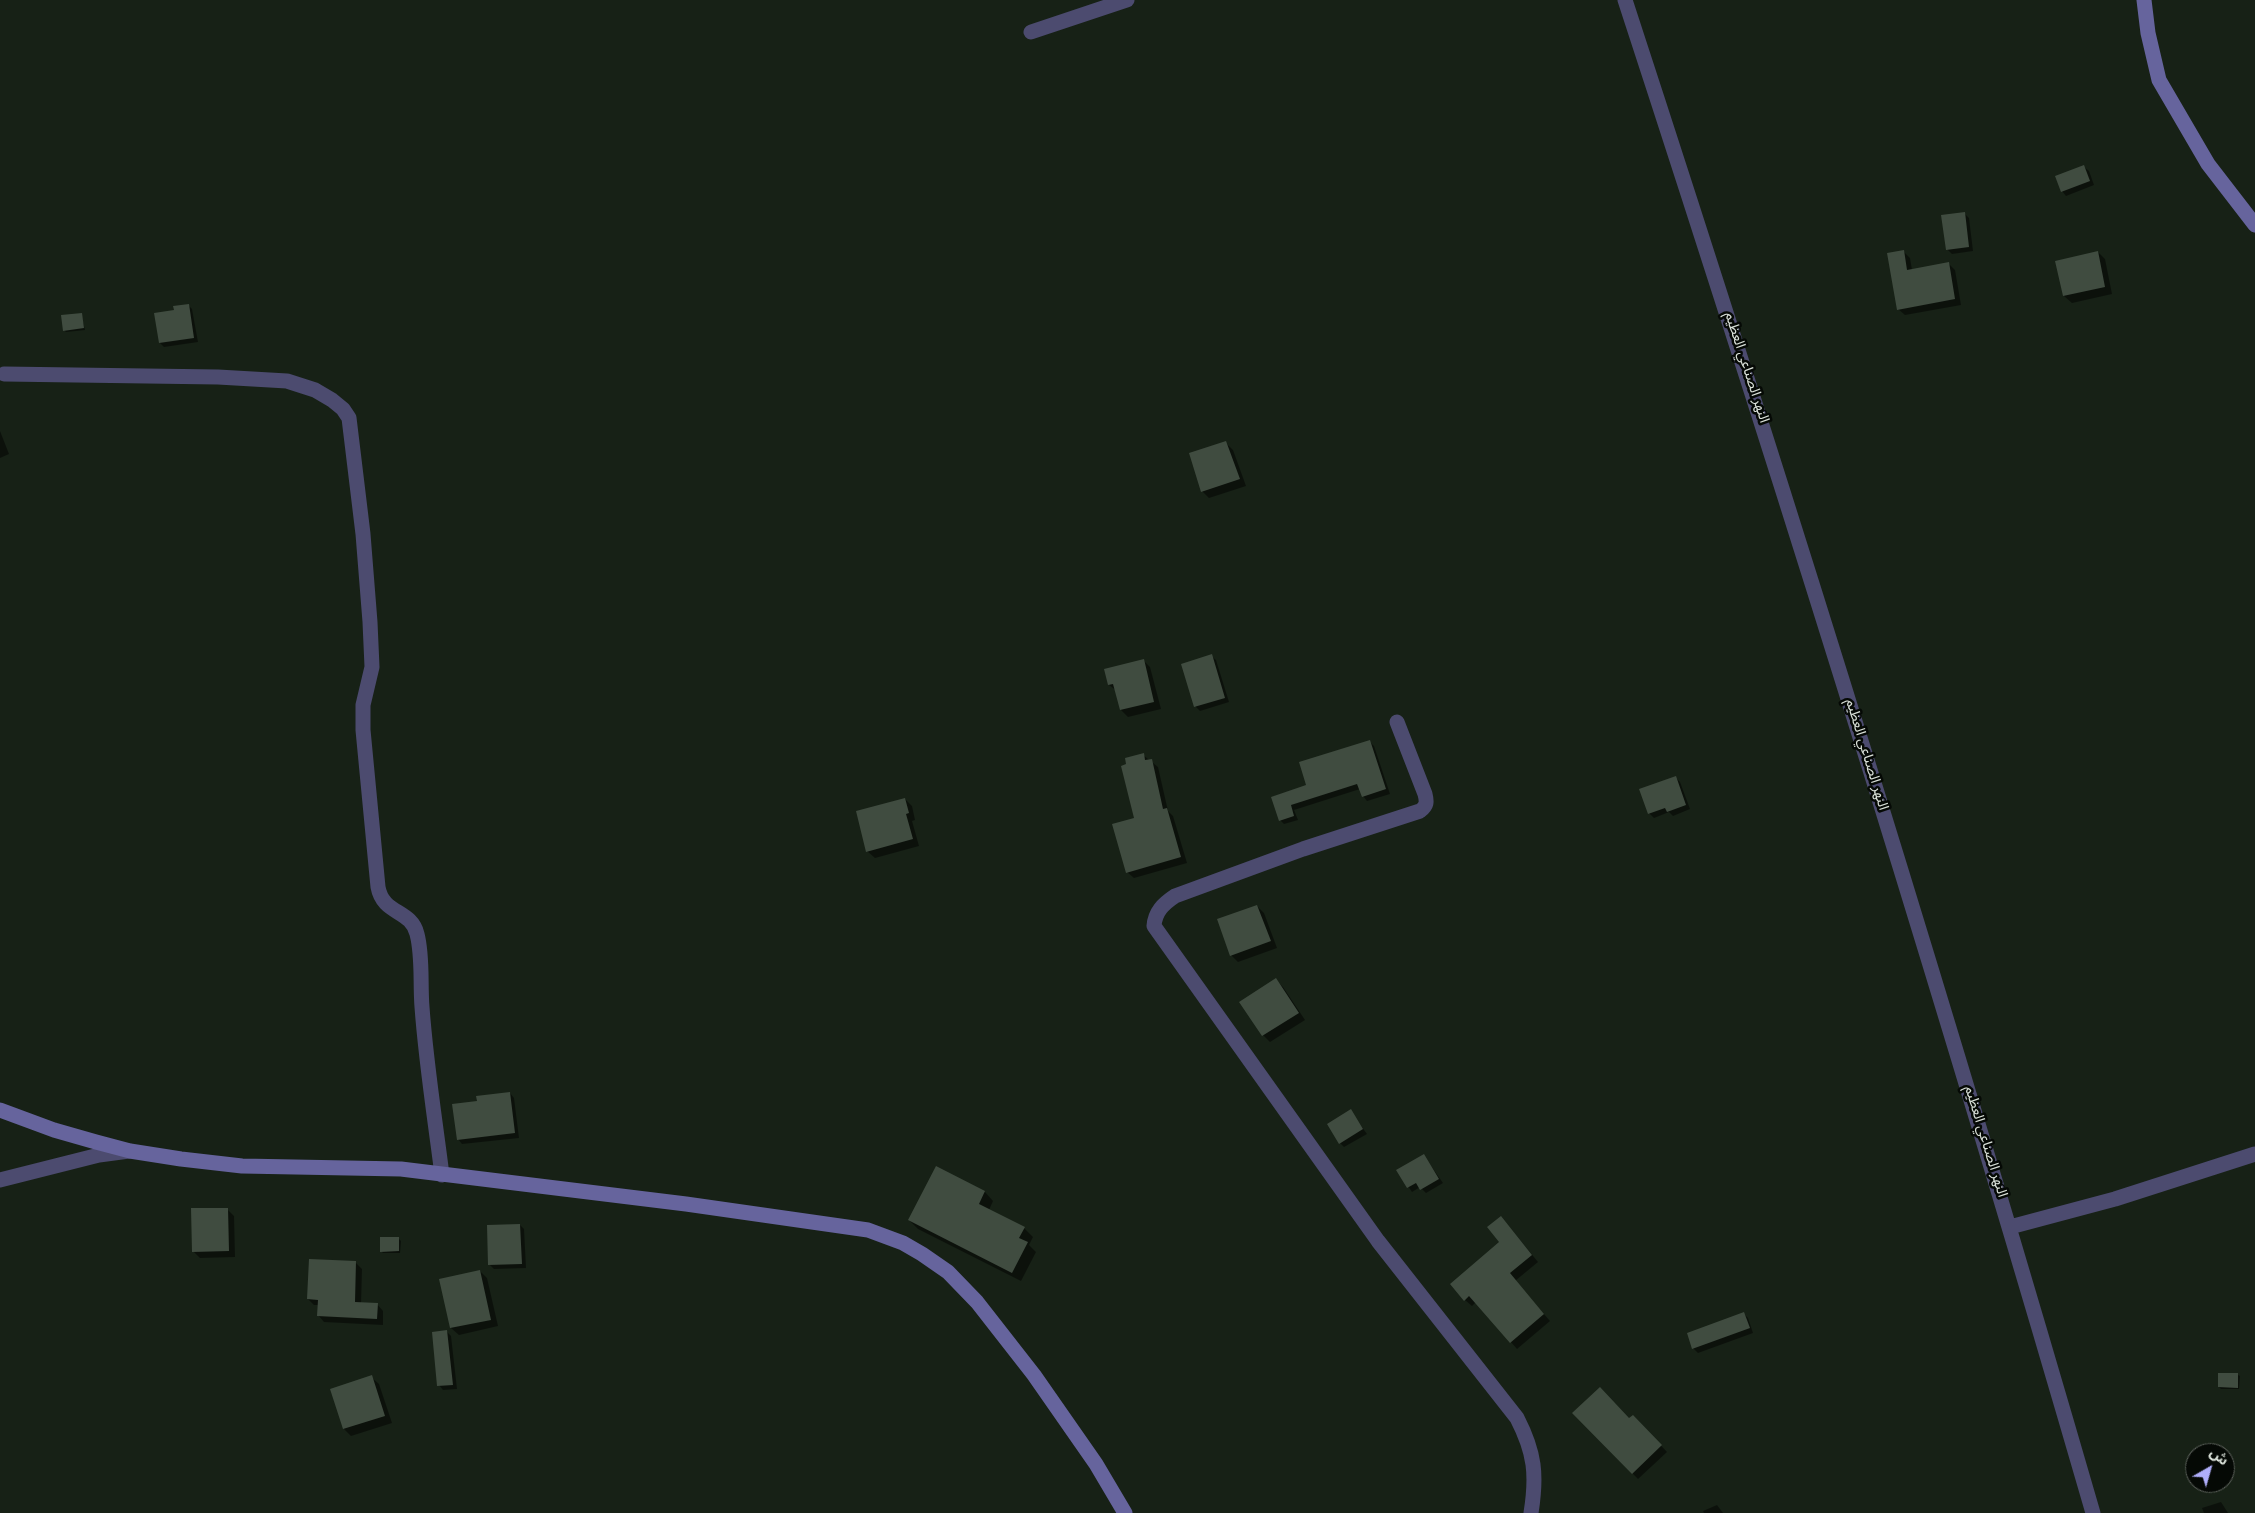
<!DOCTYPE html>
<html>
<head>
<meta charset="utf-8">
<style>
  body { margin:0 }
  #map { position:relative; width:2255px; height:1513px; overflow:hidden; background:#172116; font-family:Georgia,"Noto Sans Arabic",serif }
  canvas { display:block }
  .north { position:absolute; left:2185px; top:1443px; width:50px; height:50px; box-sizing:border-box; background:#050905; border:1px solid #5b605a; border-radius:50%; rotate:38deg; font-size:14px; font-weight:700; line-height:20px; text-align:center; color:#dbe2da }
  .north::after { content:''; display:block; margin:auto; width:18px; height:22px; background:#afaefa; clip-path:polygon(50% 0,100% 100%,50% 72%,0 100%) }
</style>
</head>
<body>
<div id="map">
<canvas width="2255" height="1513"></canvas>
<div class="north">ش</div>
</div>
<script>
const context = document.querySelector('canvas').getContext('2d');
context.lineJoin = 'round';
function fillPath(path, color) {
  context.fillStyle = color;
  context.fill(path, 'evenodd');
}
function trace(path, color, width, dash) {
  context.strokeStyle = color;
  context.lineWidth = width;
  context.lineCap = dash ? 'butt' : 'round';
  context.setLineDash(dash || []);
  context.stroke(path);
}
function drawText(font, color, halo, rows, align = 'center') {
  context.font = font + ' Georgia,"Noto Sans Arabic",serif';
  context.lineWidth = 5;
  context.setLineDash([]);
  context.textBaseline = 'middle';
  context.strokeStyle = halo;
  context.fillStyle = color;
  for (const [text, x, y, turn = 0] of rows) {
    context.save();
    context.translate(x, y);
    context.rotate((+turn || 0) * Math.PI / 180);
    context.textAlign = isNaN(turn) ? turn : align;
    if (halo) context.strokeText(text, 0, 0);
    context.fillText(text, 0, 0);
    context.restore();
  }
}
const shadow = new Path2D(`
  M2084,167L2089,171L2094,185L2066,196L2062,191Z
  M1964,213L1969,218L1973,251L1952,254L1947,249Z
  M1903,251L1910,258L1912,270L1948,263L1955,270L1961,305L1905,315L1898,309Z
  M2098,252L2105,259L2112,294L2072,303L2064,296Z
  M188,305L192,309L198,342L164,347L160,343L176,311Z
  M81,314L85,330L66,332L64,330Z
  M0,431L9,454L0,458Z
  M1226,443L1233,450L1246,486L1209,498L1202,491Z
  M1211,656L1216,660L1229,702L1200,711L1196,707L1183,664Z
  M1143,660L1150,667L1161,709L1128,717L1121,710L1117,691L1109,685Z
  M1369,741L1374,746L1390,794L1367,801L1363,796L1360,789L1294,810L1298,820L1284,824L1280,820L1272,797L1308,785Z
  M1143,755L1158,767L1168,811L1173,816L1187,863L1134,878L1127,872Z
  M1676,778L1680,782L1690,809L1673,816L1669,812L1654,818L1649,813Z
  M905,799L912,806L915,820L912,821L919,846L875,858L867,851Z
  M1257,906L1264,913L1277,948L1238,962L1231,955Z
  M1276,980L1283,987L1305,1020L1270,1042L1263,1035Z
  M510,1093L514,1098L519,1138L462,1144L458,1139L478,1102Z
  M1350,1111L1367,1134L1344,1147L1340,1143Z
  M1424,1156L1443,1183L1426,1193L1420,1187L1412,1192L1398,1171Z
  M985,1192L993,1201L989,1210L1024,1228L1033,1237L1029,1245L1036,1252L1021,1281L918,1229L909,1220Z
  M227,1209L234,1216L235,1257L200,1258L193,1251Z
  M1507,1224L1538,1262L1515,1281L1550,1321L1517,1349L1476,1302L1472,1306L1465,1300L1501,1243Z
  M520,1225L524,1229L526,1268L494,1269L489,1264Z
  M399,1239L401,1241L400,1253H383L381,1251Z
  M356,1263L362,1269L361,1304H377L383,1311V1325L324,1322L318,1315L319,1305H314L308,1299Z
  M480,1271L487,1278L498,1326L459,1335L451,1328L441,1280Z
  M1744,1314L1748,1318L1753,1333L1698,1353L1693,1348Z
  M447,1332L451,1336L457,1389L443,1390L439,1385Z
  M2238,1375L2240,1376L2239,1389H2221L2219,1387Z
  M371,1377L379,1384L392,1423L351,1436L344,1429L331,1390Z
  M1574,1413L1630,1420L1633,1416L1667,1452L1638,1479Z
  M2221,1502L2228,1513H2204L2202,1508Z
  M1717,1505L1723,1513H1704L1703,1511Z`);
const building = new Path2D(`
  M2084,165L2090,181L2061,192L2055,176Z
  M1965,212L1969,247L1946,250L1941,215Z
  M1904,250L1907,270L1949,262L1955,299L1897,310L1887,253Z
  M2098,251L2105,287L2063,296L2055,261Z
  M189,304L194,338L159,343L154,313L174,310L173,306Z
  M82,313L84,328L63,331L61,315Z
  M1226,441L1240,479L1201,492L1189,453Z
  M1212,654L1225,698L1194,707L1181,664Z
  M1144,659L1154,702L1120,710L1113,684L1108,685L1104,669Z
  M1370,740L1386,789L1362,797L1357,784L1291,805L1294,816L1279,821L1271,797L1306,785L1299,762Z
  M1144,753L1145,760L1152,759L1163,809L1167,808L1181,857L1126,873L1112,824L1134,818L1121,766L1126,764L1125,758Z
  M1676,776L1686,805L1667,812L1665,808L1648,814L1639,789Z
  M905,798L909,813L906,814L913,839L866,852L856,811Z
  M1257,905L1271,941L1230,956L1217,919Z
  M1276,978L1299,1013L1262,1036L1239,1002Z
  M510,1092L515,1133L457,1140L452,1104L477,1101L476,1096Z
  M1351,1109L1363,1129L1339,1144L1327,1124Z
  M1424,1154L1439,1179L1420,1190L1416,1183L1407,1188L1396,1170Z
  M936,1166L985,1191L979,1204L1025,1227L1019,1238L1028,1242L1012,1273L908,1220Z
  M191,1208H228L229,1251L192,1252Z
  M1501,1216L1532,1255L1510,1273L1544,1314L1510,1343L1469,1296L1464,1301L1450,1284L1499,1242L1487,1227Z
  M520,1224L522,1264L488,1265L487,1225Z
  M380,1237H399V1251L380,1252Z
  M309,1259L356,1261L355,1302L378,1303L377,1319L317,1316L318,1300L307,1299Z
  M480,1270L491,1320L450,1328L439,1279Z
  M1744,1312L1750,1328L1692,1349L1687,1333Z
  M447,1330L453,1385L437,1386L432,1332Z
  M2218,1373H2238V1388L2218,1387Z
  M372,1375L385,1416L343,1429L330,1389Z
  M1600,1387L1629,1418L1633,1415L1662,1445L1632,1474L1572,1413Z`);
const street = new Path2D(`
  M1625,0C1789,502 1946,1006 2093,1513
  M1031,32L1127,0
  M4,374L218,377L287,381L315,390L332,400L343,409L349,418L363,534L370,622L372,667L363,705V730L378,887C383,915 411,909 417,934C423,957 420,983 422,1007C426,1063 435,1119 442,1175
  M1397,722L1425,794C1427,802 1427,806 1420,811L1303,849L1175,896C1163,904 1155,912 1154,926L1378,1241L1517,1418C1535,1453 1537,1475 1531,1513
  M0,1180L99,1155L129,1151
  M2010,1227L2115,1199L2255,1154`);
const secondary = new Path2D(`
  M2144,0L2148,33L2159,80L2208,164L2255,225
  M0,1110L54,1130L96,1142L130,1151L181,1159L242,1166L401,1169L686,1204L868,1230L903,1243L922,1254L948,1272L977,1302L1034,1375L1096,1464L1125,1513`);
const streetNames = [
  ["النهر الصناعي العظيم",1745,368,72],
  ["النهر الصناعي العظيم",1865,755,73],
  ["النهر الصناعي العظيم",1984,1142,73]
];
fillPath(shadow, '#0007');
fillPath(building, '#404c40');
trace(street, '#4c4b6f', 15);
trace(secondary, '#66649d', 15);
drawText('14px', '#dbe2da', '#050905', streetNames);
</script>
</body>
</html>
